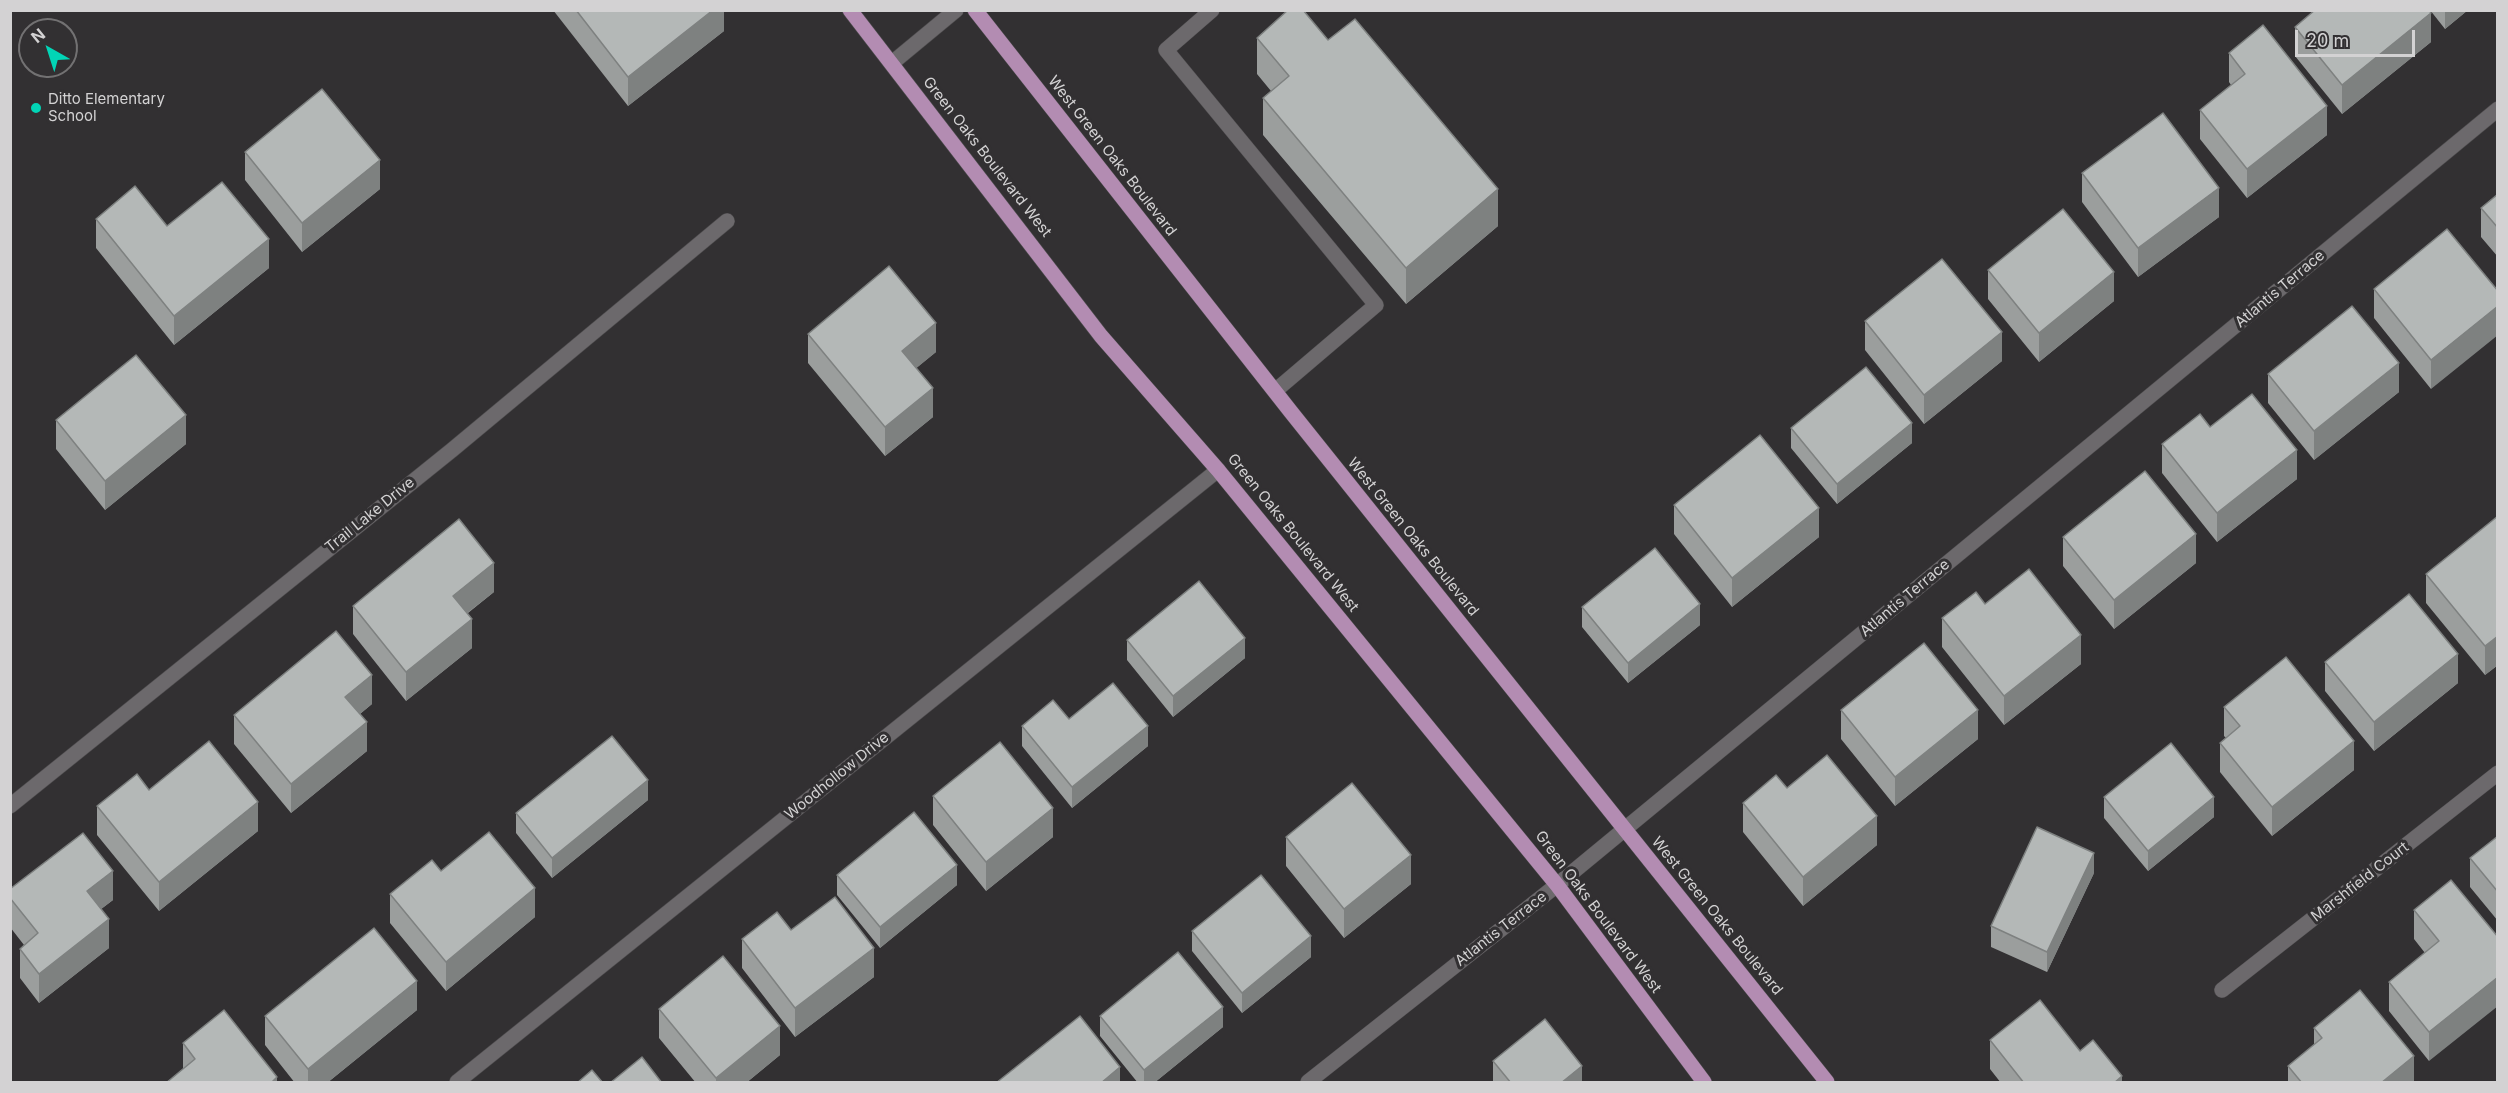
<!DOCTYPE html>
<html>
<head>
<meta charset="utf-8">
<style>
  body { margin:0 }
  #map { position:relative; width:2508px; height:1093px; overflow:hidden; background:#323032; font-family:Inter,sans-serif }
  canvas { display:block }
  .frame { position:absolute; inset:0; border:12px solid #d3d2d3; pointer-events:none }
  .north { position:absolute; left:18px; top:18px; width:60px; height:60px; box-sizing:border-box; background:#323032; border:2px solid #727172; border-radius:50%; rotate:321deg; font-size:16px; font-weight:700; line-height:24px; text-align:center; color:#d3d2d3 }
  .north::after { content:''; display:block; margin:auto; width:21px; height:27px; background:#02d5b6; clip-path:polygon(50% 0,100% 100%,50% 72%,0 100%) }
  .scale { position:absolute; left:2295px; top:30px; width:120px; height:27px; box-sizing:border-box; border:3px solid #d3d2d3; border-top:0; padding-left:8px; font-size:18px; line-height:21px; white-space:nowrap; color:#d3d2d3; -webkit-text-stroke:4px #323032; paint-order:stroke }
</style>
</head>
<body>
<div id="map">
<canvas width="2508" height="1093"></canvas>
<div class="frame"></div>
<div class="north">N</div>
<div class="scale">20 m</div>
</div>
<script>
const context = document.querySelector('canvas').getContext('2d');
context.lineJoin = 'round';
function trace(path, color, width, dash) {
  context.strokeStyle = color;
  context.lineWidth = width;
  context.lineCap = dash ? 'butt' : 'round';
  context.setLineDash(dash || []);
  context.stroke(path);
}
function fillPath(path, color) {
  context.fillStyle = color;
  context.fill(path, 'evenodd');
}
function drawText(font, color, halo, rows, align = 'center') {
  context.font = font + ' Inter,sans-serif';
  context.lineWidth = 6;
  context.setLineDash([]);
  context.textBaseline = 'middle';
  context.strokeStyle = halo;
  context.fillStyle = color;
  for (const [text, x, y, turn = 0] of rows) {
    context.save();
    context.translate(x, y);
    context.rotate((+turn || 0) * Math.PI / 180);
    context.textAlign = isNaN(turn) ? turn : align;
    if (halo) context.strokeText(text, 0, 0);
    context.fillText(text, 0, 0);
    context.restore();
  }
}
const minor = new Path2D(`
  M1212,10L1166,50L1376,305L1275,391
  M892,63L956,10
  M10,806L452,450L727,221
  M2222,990L2498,773
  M457,1082L1218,470
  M1308,1082L1557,885L2498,109`);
const major = new Path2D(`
  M850,10L1101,336L1218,470L1557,885L1704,1082
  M975,10L1291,412L1827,1082`);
const wall = new Path2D(`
  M553,10H724V31L628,106Z
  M2430,10H2468L2445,29Z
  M2295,27L2431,42L2342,114L2295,56Z
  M1257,38L1328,40L1498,226L1406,304L1263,135V98L1271,91L1257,74Z
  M2229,53L2327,135L2247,198L2200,139V110L2231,85L2229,82Z
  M245,152L380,189L302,252L245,180Z
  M2082,173L2219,217L2138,277L2082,202Z
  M2498,194V257L2481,237V208Z
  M96,219L167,226L269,268L174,345L96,248Z
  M2447,229L2431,389L2374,318V289Z
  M1988,270L2114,301L2039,362L1988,299Z
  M1865,321L2002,361L1924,424L1865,350Z
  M808,334L936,352L916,368L933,417L885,456L808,363Z
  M2268,374L2399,392L2314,460L2268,403Z
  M56,420L186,444L105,510L56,449Z
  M1791,428L1912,443L1837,504L1791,448Z
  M2162,444L2297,479L2217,542L2162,473Z
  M1674,505L1819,537L1732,607L1674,534Z
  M2498,516V665L2485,675L2426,603V574Z
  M2063,537L2196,563L2114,629L2063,566Z
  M494,592L468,613L472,648L406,701L353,634V606Z
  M1985,604L2081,664L2004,725L1942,647V618Z
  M1582,607L1700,625L1628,683L1582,627Z
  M1127,640L1245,658L1173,717L1127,660Z
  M2325,662L2458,683L2374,751L2325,691Z
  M372,704L360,714L367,751L291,813L234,744V715Z
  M2224,707L2354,770L2272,836L2220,772V743L2226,738L2224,736Z
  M1841,710L1978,739L1895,806L1841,739Z
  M1022,726L1148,746L1072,808L1022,746Z
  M1787,788L1877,845L1803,906L1743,832V803Z
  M149,790L258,831L159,911L97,835V806Z
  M933,796L1053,837L986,891L933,825Z
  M2104,797L2214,817L2148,871L2104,818Z
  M648,800L552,878L516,833V813Z
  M2498,836V921L2470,887V858Z
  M1286,837L1411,884L1344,938L1286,866Z
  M441,871L535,917L446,991L390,923V894Z
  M2094,873L2047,972L1991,947V926Z
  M837,875L957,885L880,948L837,895Z
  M2451,880L2429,1061L2389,1011V982L2425,953L2414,939V910Z
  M10,889L113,900L101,909L109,948L39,1003L20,978V949L24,945L10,927Z
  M791,930L874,977L795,1037L742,968V939Z
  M1192,931L1311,957L1242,1013L1192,951Z
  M659,1009L780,1055L746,1083H696L659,1038Z
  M417,1010L327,1083H295L265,1045V1016Z
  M1100,1016L1223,1027L1154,1083H1138L1100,1036Z
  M2314,1028L2414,1083H2288V1066L2314,1045Z
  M1990,1040L2122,1083H2001L1990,1069Z
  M183,1043L277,1083L183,1069Z
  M1493,1061L1582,1083H1494L1493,1081Z`);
const shadedWall = new Path2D(`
  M713,10H724V31L628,106V77Z
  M2445,10H2468L2445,29Z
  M2431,13V42L2342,114V85Z
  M2327,106V135L2247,198V169Z
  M380,160V189L302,252V223Z
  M2219,188V217L2138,277V248Z
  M1498,189V226L1406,304V268Z
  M269,239V268L174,345V316Z
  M2114,272V301L2039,362V333Z
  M2498,306V335L2431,389V360Z
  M936,323V352L902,380V351Z
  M2002,332V361L1924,424V395Z
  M2399,363V392L2314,460V431Z
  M933,388V417L885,456V427Z
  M186,415V444L105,510V481Z
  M1912,423V443L1837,504V484Z
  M2297,450V479L2217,542V513Z
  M1819,508V537L1732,607V578Z
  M2196,534V563L2114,629V600Z
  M494,563V592L453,624V596Z
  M1700,604V625L1628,683V663Z
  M472,619V648L406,701V672Z
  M2081,635V664L2004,725V696Z
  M2498,636V665L2485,675V646Z
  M1245,638V658L1173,717V696Z
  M2458,654V683L2374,751V722Z
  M372,675V704L345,726V697Z
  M1978,710V739L1895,806V777Z
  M367,722V751L291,813V784Z
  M1148,726V746L1072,808V787Z
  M2354,741V770L2272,836V807Z
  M648,780V800L552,878V858Z
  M2214,797V817L2148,871V851Z
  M258,802V831L159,911V882Z
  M1053,808V837L986,891V862Z
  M1877,816V845L1803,906V877Z
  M2094,853V873L2047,972V952Z
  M1411,855V884L1344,938V909Z
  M957,865V885L880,948V927Z
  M113,871V900L87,920V891Z
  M535,888V917L446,991V962Z
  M109,919V948L39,1003V974Z
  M1311,936V957L1242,1013V993Z
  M874,948V977L795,1037V1008Z
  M2498,977V1006L2429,1061V1032Z
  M417,981V1010L327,1083H308V1069Z
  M1223,1007V1027L1154,1083H1144V1070Z
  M780,1026V1055L746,1083H716V1078Z
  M2414,1056V1083H2381Z
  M1582,1066V1083H1561Z
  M1120,1067V1083H1101Z
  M2122,1076V1083H2114Z
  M277,1077V1083H271Z`);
const building = new Path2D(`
  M576,10H713L628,77Z
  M1288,10H1303L1328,40L1355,19L1498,189L1406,268L1263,98L1289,76L1257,38Z
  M2315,10H2429L2431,13L2342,85L2295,27Z
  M2263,25L2327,106L2247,169L2200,110L2245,74L2229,53Z
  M322,89L380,160L302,223L245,152Z
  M2163,113L2219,188L2138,248L2082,173Z
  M222,182L269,239L174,316L96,219L135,186L167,226Z
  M2498,194V228L2481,208Z
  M2063,209L2114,272L2039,333L1988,270Z
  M2447,229L2498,291V306L2431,360L2374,289Z
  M1942,259L2002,332L1924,395L1865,321Z
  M889,266L936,323L902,351L933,388L885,427L808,334Z
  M2352,306L2399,363L2314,431L2268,374Z
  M136,355L186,415L105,481L56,420Z
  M1866,367L1912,423L1837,484L1791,428Z
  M2252,394L2297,450L2217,513L2162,444L2200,414L2210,427Z
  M1760,435L1819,508L1732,578L1674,505Z
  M2145,471L2196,534L2114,600L2063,537Z
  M2498,516V636L2485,646L2426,574Z
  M459,519L494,563L453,596L472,619L406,672L353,606Z
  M1655,548L1700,604L1628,663L1582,607Z
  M2029,569L2081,635L2004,696L1942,618L1976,592L1985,604Z
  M1199,581L1245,638L1173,696L1127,640Z
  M2409,594L2458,654L2374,722L2325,662Z
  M336,631L372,675L345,697L367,722L291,784L234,715Z
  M1924,643L1978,710L1895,777L1841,710Z
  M2286,657L2354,741L2272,807L2220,743L2240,726L2224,707Z
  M1113,683L1148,726L1072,787L1022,726L1053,700L1069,719Z
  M612,736L648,780L552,858L516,813Z
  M209,741L258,802L159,882L97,806L137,774L149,790Z
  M1000,742L1053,808L986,862L933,796Z
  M2171,743L2214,797L2148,851L2104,797Z
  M1827,755L1877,816L1803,877L1743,803L1776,775L1787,788Z
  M1352,783L1411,855L1344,909L1286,837Z
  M914,812L957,865L880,927L837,875Z
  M2037,827L2094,853L2047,952L1991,926Z
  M489,832L535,888L446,962L390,894L432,860L441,871Z
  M83,833L113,871L87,891L109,919L39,974L20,949L38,933L10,898V889Z
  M2498,836V892L2470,858Z
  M1261,875L1311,936L1242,993L1192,931Z
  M2451,880L2498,937V977L2429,1032L2389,982L2439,941L2414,910Z
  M835,897L874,948L795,1008L742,939L777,912L791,930Z
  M374,928L417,981L308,1069L265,1016Z
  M1178,952L1223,1007L1144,1070L1100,1016Z
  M723,956L780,1026L716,1078L659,1009Z
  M2360,990L2414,1056L2381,1083H2302L2288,1066L2322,1038L2314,1028Z
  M2040,1000L2080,1051L2093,1040L2122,1076L2114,1083H2024L1990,1040Z
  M224,1010L277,1077L271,1083H166L195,1059L183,1043Z
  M1080,1016L1120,1067L1101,1083H996Z
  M1545,1019L1582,1066L1561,1083H1511L1493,1061Z
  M642,1057L662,1083H610Z
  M592,1070L603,1083H577Z`);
const markers = [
  [36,108,6,"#02d5b6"]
];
const poiNames = [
  ["Ditto Elementary",48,99],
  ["School",48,116]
];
const streetNames = [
  ["West Green Oaks Boulevard",1112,156,52],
  ["Green Oaks Boulevard West",987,157,52],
  ["Atlantis Terrace",2280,289,-40],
  ["Trail Lake Drive",370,515,-39],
  ["Green Oaks Boulevard West",1293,533,51],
  ["West Green Oaks Boulevard",1413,537,51],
  ["Atlantis Terrace",1905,598,-40],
  ["Woodhollow Drive",837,776,-39],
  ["Marshfield Court",2360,882,-38],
  ["Green Oaks Boulevard West",1598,912,53],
  ["West Green Oaks Boulevard",1717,916,51],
  ["Atlantis Terrace",1501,929,-38]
];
trace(minor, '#4e4c4e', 16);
trace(major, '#4e4c4e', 16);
trace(minor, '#6c696c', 15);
trace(major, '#b38cb2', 15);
fillPath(wall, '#9b9e9d');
fillPath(shadedWall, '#7e8180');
fillPath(building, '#b4b8b7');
trace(building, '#7e8180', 1.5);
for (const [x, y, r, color] of markers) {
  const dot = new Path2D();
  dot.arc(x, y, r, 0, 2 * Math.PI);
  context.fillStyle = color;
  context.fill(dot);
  trace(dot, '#323032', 2);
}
drawText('15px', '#d3d2d3', '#323032', poiNames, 'left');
drawText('15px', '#d3d2d3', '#323032', streetNames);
</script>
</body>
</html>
